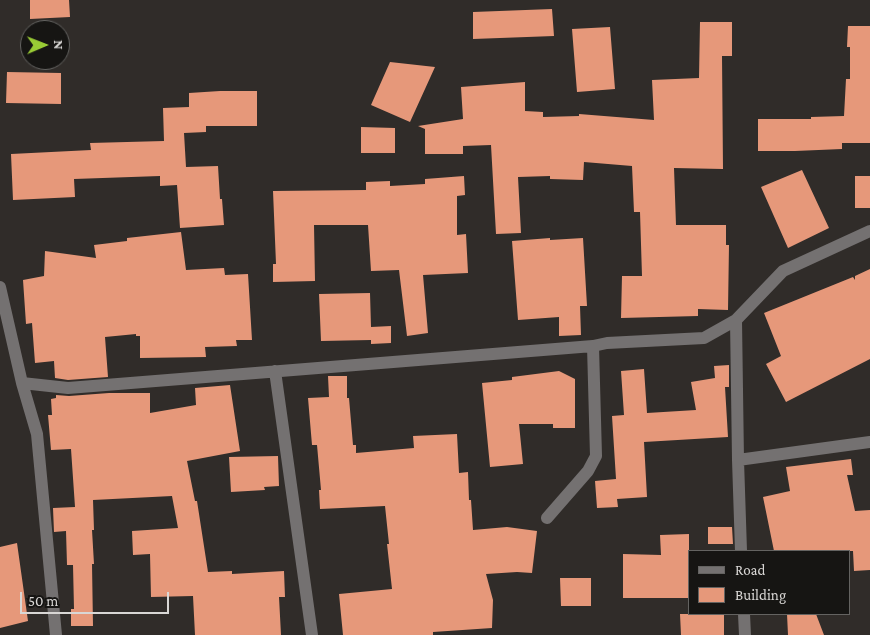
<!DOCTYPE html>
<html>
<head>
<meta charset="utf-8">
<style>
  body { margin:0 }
  #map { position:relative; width:870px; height:635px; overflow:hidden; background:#302c29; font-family:"Crimson Pro",serif }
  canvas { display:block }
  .legend { position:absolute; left:688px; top:550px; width:162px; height:65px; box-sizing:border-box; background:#161513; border:1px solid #646361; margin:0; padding:6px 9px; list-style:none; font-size:15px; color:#d9d7d5 }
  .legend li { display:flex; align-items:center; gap:10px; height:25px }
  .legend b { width:25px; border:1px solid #646361 }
  .north { position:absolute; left:20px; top:20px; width:50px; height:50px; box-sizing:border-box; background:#161513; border:1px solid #646361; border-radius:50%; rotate:89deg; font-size:14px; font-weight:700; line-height:20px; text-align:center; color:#d9d7d5 }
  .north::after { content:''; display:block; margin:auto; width:18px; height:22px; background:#99cb35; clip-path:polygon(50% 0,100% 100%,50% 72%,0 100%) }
  .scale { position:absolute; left:20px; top:592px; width:149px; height:22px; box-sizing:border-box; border:2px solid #d9d7d5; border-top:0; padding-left:6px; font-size:15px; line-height:18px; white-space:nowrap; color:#d9d7d5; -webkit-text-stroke:4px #161513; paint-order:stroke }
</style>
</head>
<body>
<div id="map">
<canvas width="870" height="635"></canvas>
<ul class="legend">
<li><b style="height:6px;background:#747171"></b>Road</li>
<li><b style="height:14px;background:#e6987a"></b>Building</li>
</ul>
<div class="north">N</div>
<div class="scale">50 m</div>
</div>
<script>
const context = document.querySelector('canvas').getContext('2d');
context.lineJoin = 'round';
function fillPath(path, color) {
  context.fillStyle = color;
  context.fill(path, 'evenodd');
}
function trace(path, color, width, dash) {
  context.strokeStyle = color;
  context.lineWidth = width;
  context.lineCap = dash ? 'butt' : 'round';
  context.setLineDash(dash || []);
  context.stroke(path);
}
const building = new Path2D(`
  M30,0H69L70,17L30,19Z
  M552,9L554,36L473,39V12Z
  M700,22H732V56H722L723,169L674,168L676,225H726V245H729L728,310L698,309V316L621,318L622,276H642L640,212H634L632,166L584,162L583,180L550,179V176L518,177L521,233L496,234L491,145L463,146V154H425V129L418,126L463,119L461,87L525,82V111L543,112V117L579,116V114L654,120L652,80L699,78Z
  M848,26H870V143H842V149L795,151H758V119H811V117L844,116L846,79H850V47H847Z
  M610,27L615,89L577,92L572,29Z
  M390,62L435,67L410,122L371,105Z
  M7,72L61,73V104L6,103Z
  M220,91H257V126H206V132L184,133L186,167L218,166L220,199H222L224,225L180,228L177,185L160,186V176L74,179L75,197L13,200L11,154L91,150L90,143L164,141L163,108L189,107V93Z
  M361,127L395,128V153H361Z
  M802,170L829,228L788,248L761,187Z
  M464,176L465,195L457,196V235L466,234L468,273L423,275L428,333L407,336L399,270L371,271L368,225H314L315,281L273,282V264H276L273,191L366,190V182L390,181V186L425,184V179Z
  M855,176H870V208H855Z
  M181,232L186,270L224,268L225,275L248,274L252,340H236L237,346L205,347L206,357L140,358V336H136V334L105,337L108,377L68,380L55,378L54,361L35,363L32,323L26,324L23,280L44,276L45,251L96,258L94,245L127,241V238Z
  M550,238V240L583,238L587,306H580L581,335L559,336V317L518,320L512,241Z
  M870,269V359L786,402L766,364L781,356L764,313L853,277L855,280V276Z
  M370,293L371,327L391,326V343L371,344V340L321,341L319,294Z
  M729,365V387H725L728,437L644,442L647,497L617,499L618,507L597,508L595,481L616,479L612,416L624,415L621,371L644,369L647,413L696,410L691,382L715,378L714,366Z
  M559,371L575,379V428H553V424H519L523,464L490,467L482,383L512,380V377Z
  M328,376H347V398H349L353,445H356V453L414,448L413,436L457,434L459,473L468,472L469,500H471L473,530L507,527L537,531L532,573L517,572L486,574L493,600L492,628L433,632V635H343L339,594L392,589L387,544H389L385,506L320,509L319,490H321L317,445H312L308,398L329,397Z
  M230,385L240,451L187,461L195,501H197L208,572L232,571V574L284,571L285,597H279L281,635H195L193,596L151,597L150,554L133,555L132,531L178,528L172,496L93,500L94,530H92L94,564H92L93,626H71V609H74L73,565H67L66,531L54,532L53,508L75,507L71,449L51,450L48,415H52L51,399L56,398V395L69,396L109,393H150V413L196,405L195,388Z
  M278,456L279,486L264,487L265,490L231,492L229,457Z
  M851,459L853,475H847L855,511L870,510V570L854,571L853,551H774L763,497L790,491L786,467Z
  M708,527H732L733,544H708Z
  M689,534V598H623V554L661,555L660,535Z
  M17,543L28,621L0,628V547Z
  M560,578H591V606H561Z
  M680,614H724V635H681Z
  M787,614H816L824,635H788Z`);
const minor = new Path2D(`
  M0,287L22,383L37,434L56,635
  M736,320L738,460L741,551
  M275,371L312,635
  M22,383L68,388L593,346L607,343L704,338L736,320L783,271L870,231
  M738,460L870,442
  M547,518L588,471L596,456L593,346
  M744,614L745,635`);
fillPath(building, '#e6987a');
trace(minor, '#747171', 12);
</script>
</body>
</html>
